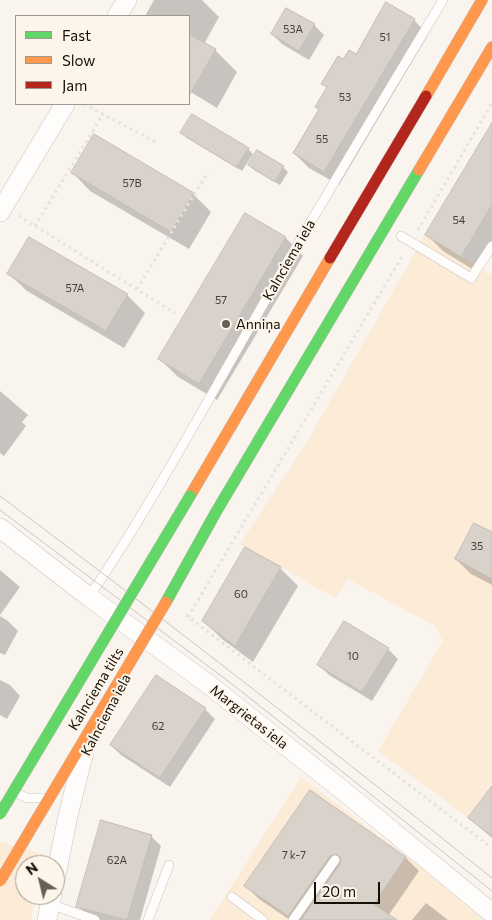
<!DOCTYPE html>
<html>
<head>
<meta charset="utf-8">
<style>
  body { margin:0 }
  #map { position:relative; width:492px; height:920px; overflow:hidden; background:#f9f4ee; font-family:Commissioner,sans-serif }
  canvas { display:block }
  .legend { position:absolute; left:15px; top:15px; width:175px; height:90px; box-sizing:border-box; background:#fdf4ea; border:1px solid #a1998f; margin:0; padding:6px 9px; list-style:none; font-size:15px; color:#171007 }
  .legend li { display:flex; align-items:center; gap:10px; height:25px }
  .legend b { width:25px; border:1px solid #a1998f }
  .north { position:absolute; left:15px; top:855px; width:50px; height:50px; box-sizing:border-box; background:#fdf4ea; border:1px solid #a1998f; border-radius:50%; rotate:324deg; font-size:14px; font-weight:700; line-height:20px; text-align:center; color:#171007 }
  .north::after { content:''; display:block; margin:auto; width:18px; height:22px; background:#666058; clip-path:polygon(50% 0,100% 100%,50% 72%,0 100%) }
  .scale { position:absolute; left:314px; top:882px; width:66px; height:22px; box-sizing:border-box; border:2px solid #171007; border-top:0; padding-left:6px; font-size:15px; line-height:18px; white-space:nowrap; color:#171007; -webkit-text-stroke:4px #fdf4ea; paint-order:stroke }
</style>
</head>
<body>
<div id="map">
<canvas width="492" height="920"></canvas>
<ul class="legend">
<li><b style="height:6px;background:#63d668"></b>Fast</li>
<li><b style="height:6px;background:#ff974d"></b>Slow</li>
<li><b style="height:6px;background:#b3261e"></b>Jam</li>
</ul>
<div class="north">N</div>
<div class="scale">20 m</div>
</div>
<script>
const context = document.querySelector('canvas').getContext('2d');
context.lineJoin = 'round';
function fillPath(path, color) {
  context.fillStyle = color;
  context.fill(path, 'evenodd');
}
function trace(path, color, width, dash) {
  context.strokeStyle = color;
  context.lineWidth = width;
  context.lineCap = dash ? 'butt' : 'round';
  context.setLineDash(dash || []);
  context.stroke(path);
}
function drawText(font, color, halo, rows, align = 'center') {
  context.font = font + ' Commissioner,sans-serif';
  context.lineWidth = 4;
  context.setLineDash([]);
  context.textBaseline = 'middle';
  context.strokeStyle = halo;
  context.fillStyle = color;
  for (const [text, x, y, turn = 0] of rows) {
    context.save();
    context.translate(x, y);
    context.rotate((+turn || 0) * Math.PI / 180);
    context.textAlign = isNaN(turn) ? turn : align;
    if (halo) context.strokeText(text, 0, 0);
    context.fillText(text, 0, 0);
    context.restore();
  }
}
const built = new Path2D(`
  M425,235L492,275V783L468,818L378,751L443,641L435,626L348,579L335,598L240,544L301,452Z
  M301,777L419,866L483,920H210Z
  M0,842L46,855L43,865H25V895H36L31,920H0Z`);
const shadow = new Path2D(`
  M154,0H202L219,17L204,44L215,50L237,72L217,108L189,91V16H145Z
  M414,20L428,35L339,185L309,168L294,153L320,110L327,88L323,83L356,56Z
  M314,25L324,35L309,60L282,44L272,34Z
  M492,126V247L477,272L443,251L427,235Z
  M182,133L248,149L253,154L242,171L187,138Z
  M249,165L283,167L288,172L280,185L254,170Z
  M73,173L193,194L211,212L189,249L90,191Z
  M246,214L286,238L303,256L217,400L178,377L160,359Z
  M9,274L127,295L145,313L124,348L27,291Z
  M0,391L28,415L22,422L26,426L4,456L0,453Z
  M492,534V585L471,574L456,559Z
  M280,568L298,586L253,662L222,639L204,621Z
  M0,570L20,587L0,615Z
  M0,616L8,621L18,631L5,655L0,653Z
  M388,649L398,659L372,701L329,675L319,665Z
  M0,680L10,685L20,696L7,719L0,715Z
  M205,709L215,719L170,787L121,755L111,745Z
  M310,791L406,858L419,871L388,916L395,920H290L259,899L246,886Z
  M492,800V838L469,818Z
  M151,836L161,846L140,920H101L88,916L78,906Z
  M426,903L448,920H412Z`);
const building = new Path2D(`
  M386,2L415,19L324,172L293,153L319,109L315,107L327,87L321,84L338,56L343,59L349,50L356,54Z
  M286,8L315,24L299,51L271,34Z
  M189,34L216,49L189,96Z
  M192,114L249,148L236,167L180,133Z
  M492,123V205L461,257L425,235Z
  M94,134L194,193L171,232L71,173Z
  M257,150L284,166L275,182L248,165Z
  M245,213L286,237L199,384L158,359Z
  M29,237L128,294L106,331L7,274Z
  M474,523L492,532V579L455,559Z
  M245,547L281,567L235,646L202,621Z
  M344,621L389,648L362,692L317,665Z
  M156,675L206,708L160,778L110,745Z
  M492,786V836L468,818Z
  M310,790L406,857L374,904L397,920H301L340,864L341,858L336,854L330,856L288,916L244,886Z
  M101,820L152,835L127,920L76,907Z`);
const path = new Path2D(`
  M84,104L156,142
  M19,216L175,313
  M35,226L103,114
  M418,230L492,103
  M137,289L208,172
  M186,615L492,848
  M188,617L403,255`);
const lane = new Path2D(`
  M401,236L471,278L492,246
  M89,597C150,507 202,410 257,315C317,209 380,105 443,0
  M16,793L27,798H45
  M232,897L263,920
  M50,904L95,920
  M148,920L169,865
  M293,920L335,860`);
const street = new Path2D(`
  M117,16L127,0
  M0,212L65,104
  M0,528L89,597L208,684L346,793L492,913
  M55,881L67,820L81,763L84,753
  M47,920L52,895`);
const fast = new Path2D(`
  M216,512L419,170`);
const slow = new Path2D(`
  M426,96L482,0
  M419,170L492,47
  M190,496L330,258`);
const jam = new Path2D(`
  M330,258L426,96`);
const tram = new Path2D(`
  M0,496C166,620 330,748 492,878
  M0,510L236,687L492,891`);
const fastBridge = new Path2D(`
  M166,602L216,512
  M0,814L190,496`);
const slowBridge = new Path2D(`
  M0,881L166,602`);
const markers = [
  [226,324,5,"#666058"]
];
const numberNames = [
  ["53A",293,29],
  ["51",385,37],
  ["53",345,97],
  ["55",322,139],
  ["57B",132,183],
  ["54",459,220],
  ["57A",75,288],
  ["57",221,300],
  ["35",477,546],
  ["60",241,594],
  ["10",353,656],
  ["62",158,726],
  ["7 k-7",294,855],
  ["62A",117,860]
];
const streetNames = [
  ["Kalnciema iela",289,260,-60],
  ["Kalnciema tilts",96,689,-59],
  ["Kalnciema iela",106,715,-62],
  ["Margrietas iela",249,717,38]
];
const poiNames = [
  ["Anniņa",236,324]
];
fillPath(built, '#fcebd7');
fillPath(shadow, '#0003');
fillPath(building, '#d8d2ca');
trace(building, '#c3bdb6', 1);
trace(lane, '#c9c3bb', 10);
trace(street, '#c9c3bb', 20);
trace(fast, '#c9c3bb', 12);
trace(slow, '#c9c3bb', 12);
trace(jam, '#c9c3bb', 12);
trace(path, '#e4e1e0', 3, [2.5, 4]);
trace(lane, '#fefdfc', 9);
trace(street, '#fefdfc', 19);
trace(fast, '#63d668', 11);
trace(slow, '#ff974d', 11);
trace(jam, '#b3261e', 11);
trace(tram, '#c9c7c5', 1);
trace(fastBridge, '#c9c3bb', 12, []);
trace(slowBridge, '#c9c3bb', 12, []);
trace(fastBridge, '#63d668', 11);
trace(slowBridge, '#ff974d', 11);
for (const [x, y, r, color] of markers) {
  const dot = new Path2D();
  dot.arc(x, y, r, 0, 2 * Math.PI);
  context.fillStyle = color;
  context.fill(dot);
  trace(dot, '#fdf4ea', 2);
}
drawText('11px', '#474038', null, numberNames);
drawText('14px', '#171007', '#fdf4ea', streetNames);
drawText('14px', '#171007', '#fdf4ea', poiNames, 'left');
</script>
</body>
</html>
